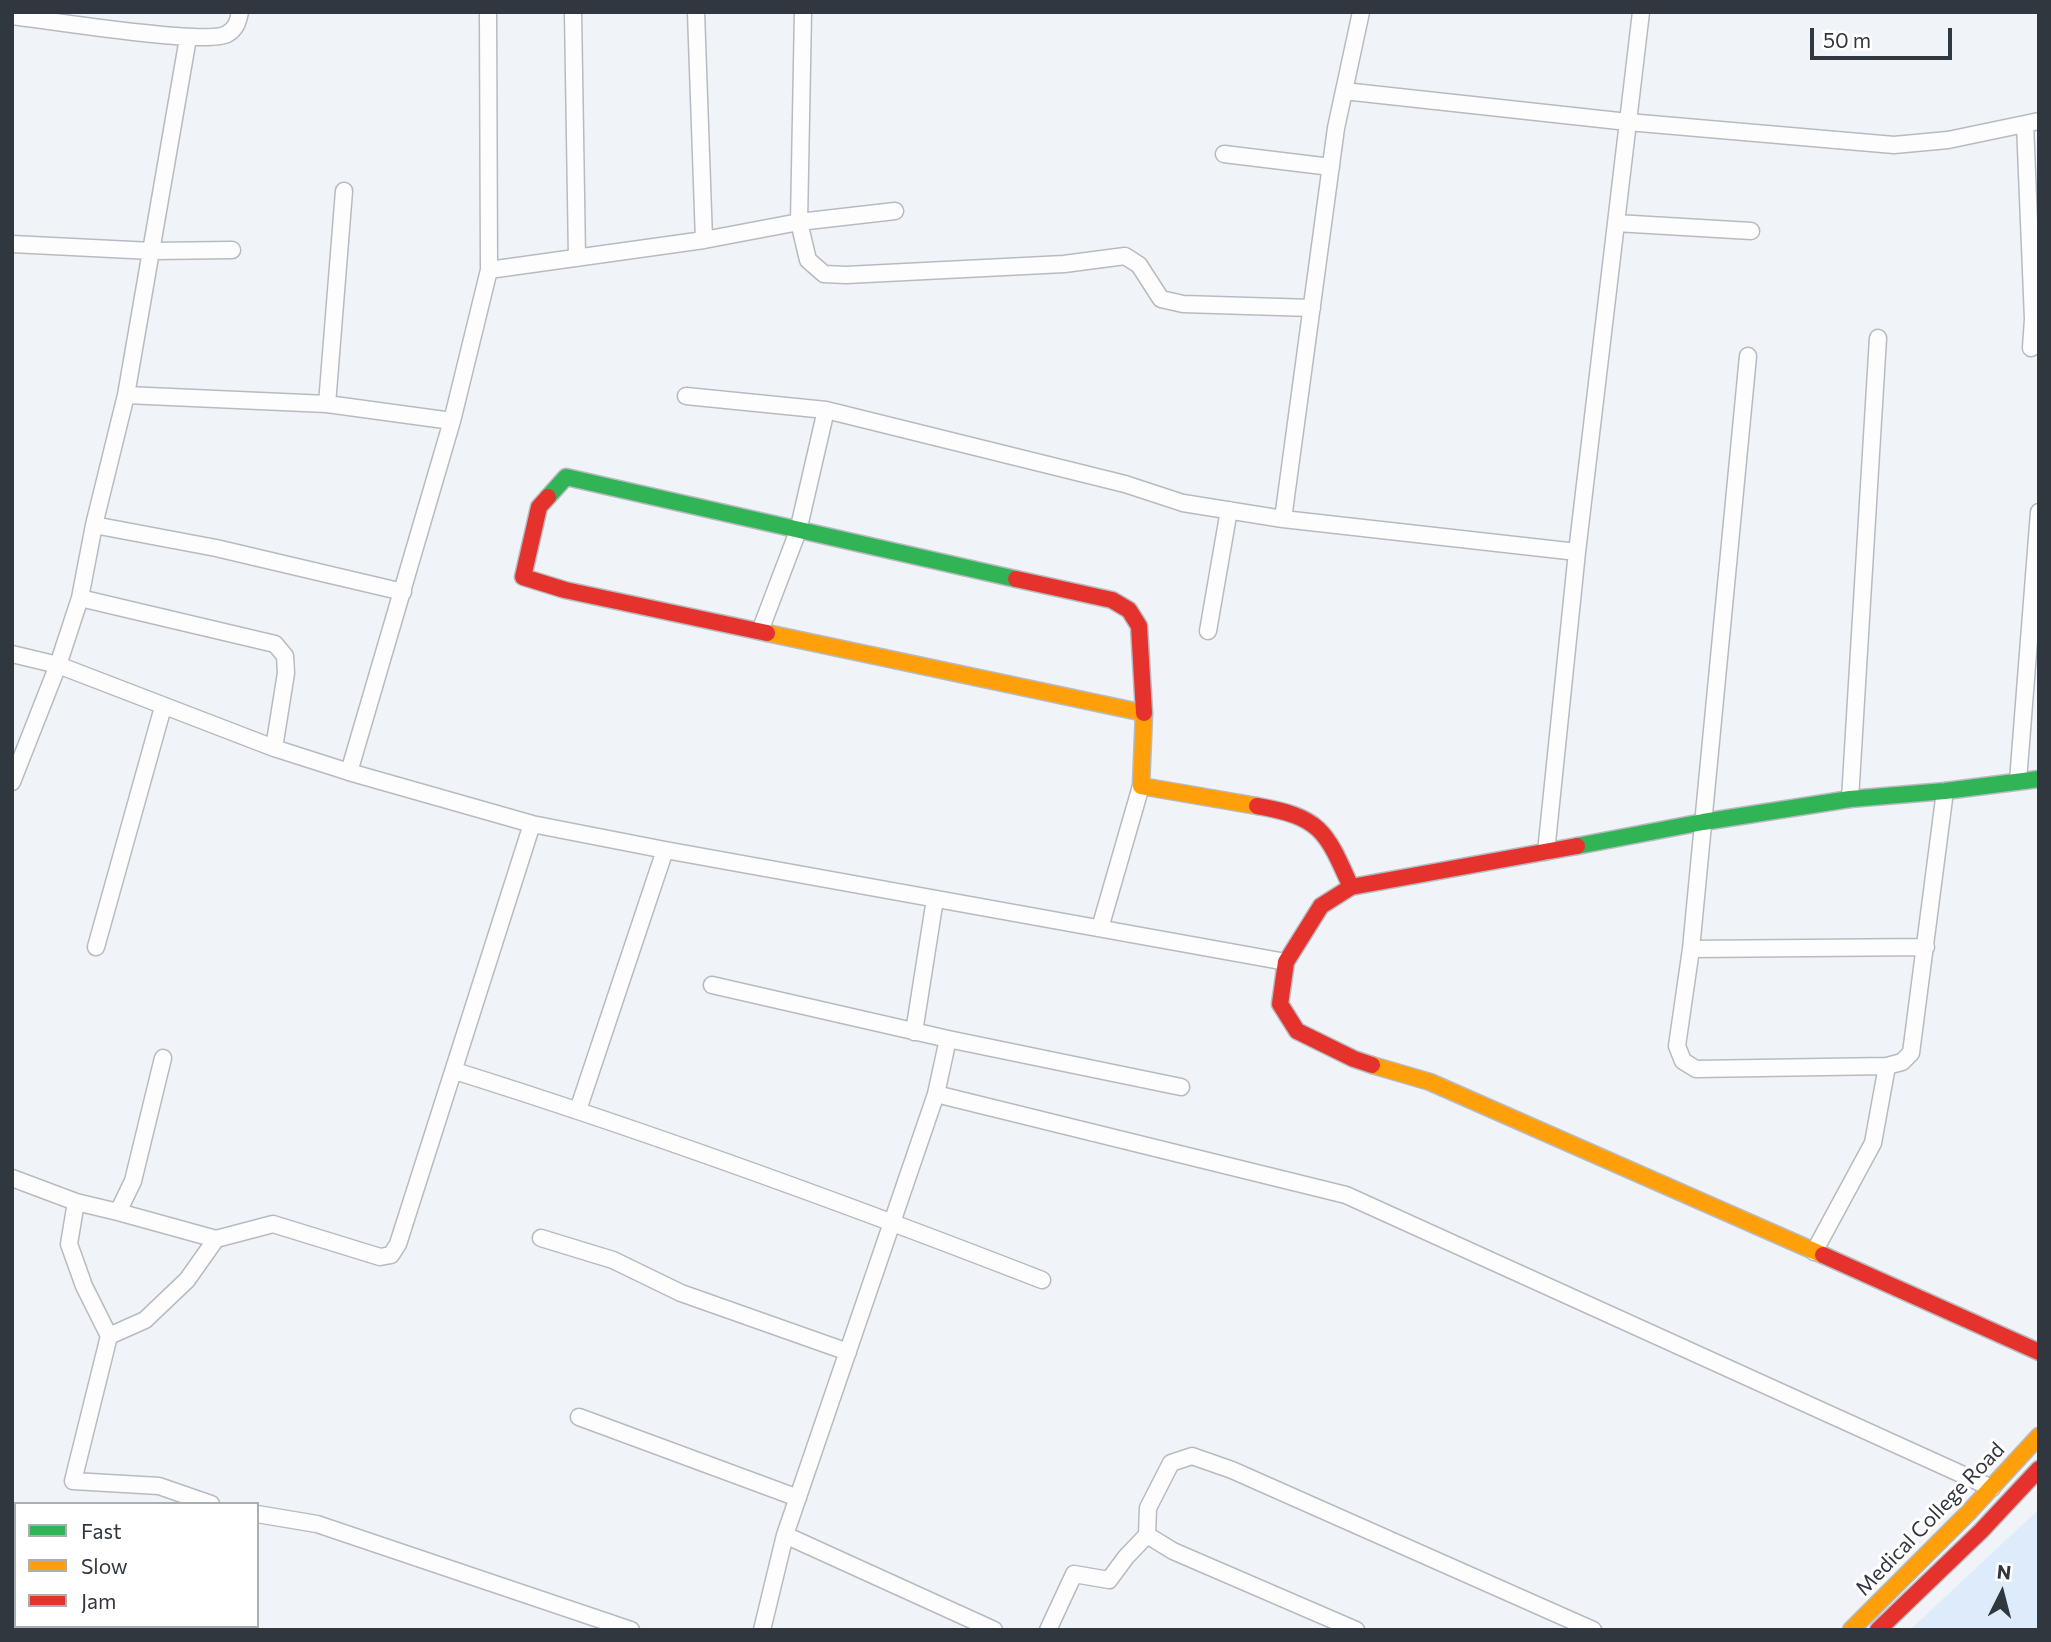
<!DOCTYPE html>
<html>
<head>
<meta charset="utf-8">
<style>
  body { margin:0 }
  #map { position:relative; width:2051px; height:1642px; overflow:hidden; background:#f0f4f8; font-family:Commissioner,sans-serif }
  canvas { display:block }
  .frame { position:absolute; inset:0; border:14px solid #30373f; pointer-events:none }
  .legend { position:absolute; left:14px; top:1502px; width:245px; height:126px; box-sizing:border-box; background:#fff; border:2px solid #acafb2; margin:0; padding:9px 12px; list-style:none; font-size:21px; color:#30373f }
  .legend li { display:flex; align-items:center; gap:14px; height:35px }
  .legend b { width:35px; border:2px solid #acafb2 }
  .north { position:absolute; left:1967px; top:1558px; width:70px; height:70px; -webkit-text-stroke:5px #fff; paint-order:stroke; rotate:6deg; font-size:19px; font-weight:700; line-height:28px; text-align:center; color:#30373f }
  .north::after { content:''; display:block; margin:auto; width:24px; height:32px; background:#30373f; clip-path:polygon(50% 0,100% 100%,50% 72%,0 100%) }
  .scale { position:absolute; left:1810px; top:28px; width:142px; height:32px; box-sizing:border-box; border:4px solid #30373f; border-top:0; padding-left:9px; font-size:21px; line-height:24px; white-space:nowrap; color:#30373f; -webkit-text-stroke:5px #fff; paint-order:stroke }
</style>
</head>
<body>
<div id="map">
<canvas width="2051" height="1642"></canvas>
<div class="frame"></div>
<ul class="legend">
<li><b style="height:9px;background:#30b455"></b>Fast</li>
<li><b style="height:9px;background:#ff9f0a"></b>Slow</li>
<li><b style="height:9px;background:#e5322d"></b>Jam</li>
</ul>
<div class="north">N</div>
<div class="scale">50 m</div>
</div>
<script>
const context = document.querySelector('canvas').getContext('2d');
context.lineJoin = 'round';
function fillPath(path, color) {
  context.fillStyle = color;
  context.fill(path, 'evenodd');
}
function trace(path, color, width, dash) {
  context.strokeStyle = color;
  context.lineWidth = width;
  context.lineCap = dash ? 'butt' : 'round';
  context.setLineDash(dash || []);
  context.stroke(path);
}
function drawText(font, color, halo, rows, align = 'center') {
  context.font = font + ' Commissioner,sans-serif';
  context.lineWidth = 6;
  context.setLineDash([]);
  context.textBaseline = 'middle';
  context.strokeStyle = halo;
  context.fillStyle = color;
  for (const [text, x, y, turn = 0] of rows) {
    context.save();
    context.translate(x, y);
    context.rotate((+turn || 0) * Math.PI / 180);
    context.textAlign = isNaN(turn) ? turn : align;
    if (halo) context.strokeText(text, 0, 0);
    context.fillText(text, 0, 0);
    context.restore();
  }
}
const green = new Path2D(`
  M2039,1509V1630H1910Z`);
const street = new Path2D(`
  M573,12L577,258
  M696,12L704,240
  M803,12L799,222L808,260L824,274L846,275L1064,264L1125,256L1139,265L1161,299L1183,304L1312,308
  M12,16C46,20 206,46 227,34C236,29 238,22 240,12
  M1344,91L1628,122L1894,145L1948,140L2039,121
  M2025,124L2033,319L2031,348
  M1224,154L1331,167
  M1616,223L1751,231
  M12,244L152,251L232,250
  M489,270L704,240L799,222L895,211
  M1748,356L1691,949L1677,1046L1683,1061L1696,1069L1887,1066L1902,1062L1911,1053L1945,791
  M126,395L327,404L452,421
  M686,396L826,410L1125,484L1183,503L1283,519L1577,552
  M327,404L344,191
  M1283,519L1336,128L1361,12
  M94,525L216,548L403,592
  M80,598L275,644L285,656L286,673L274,748
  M760,631L798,531L826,410
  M1208,631L1229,510
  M12,654L58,665L274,748L349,772L532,824L665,850L1286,962
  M349,772L452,421L489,270L488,12
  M2018,781L2039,512
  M12,782L58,665L80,598L94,525L126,395L188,38
  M1850,799L1878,338
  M1546,852L1577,552L1641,12
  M1100,928L1141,786
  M96,947L163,707
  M1691,949L1926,947
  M712,985L948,1039L1181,1087
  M914,1032L935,899
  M455,1071C653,1133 849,1205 1042,1280
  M936,1094L1346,1195L1992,1488
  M578,1110L665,850
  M12,1178L76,1202L118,1212L133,1181L163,1058
  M76,1202L69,1244L84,1286L109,1336L73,1481L159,1486L211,1504
  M118,1212L216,1239L273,1224L380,1257L391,1255L398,1244L532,824
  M541,1238L613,1260L681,1293L848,1352
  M1814,1252L1873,1143L1887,1066
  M109,1336L145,1320L187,1280L216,1239
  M579,1417L798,1498
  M257,1514L317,1524L631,1630
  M785,1535L994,1630
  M762,1630L785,1535L936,1094L948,1039
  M1048,1630L1074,1574L1109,1580L1126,1557L1147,1535
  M1356,1630L1173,1551L1147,1535L1148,1508L1171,1463L1192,1456L1232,1470L1593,1630`);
const fast = new Path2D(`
  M548,497L566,477L1016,579
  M1577,846L1703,822L1850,799L1945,791L2039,779`);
const slow = new Path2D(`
  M767,633L1144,713L1141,786L1257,806
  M1372,1065L1430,1082L1823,1255
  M1851,1630L1968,1513L2039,1436`);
const jam = new Path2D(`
  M548,497L539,507L523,577L565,590L767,633
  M1016,579L1112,600L1129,610L1139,626L1144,713
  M1257,806C1321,817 1326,831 1351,887
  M1372,1065L1354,1059L1297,1031L1280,1004L1286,962L1321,906L1351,887L1577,846
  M1823,1255L2039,1352
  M1878,1630L1981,1531L2039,1469`);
const streetNames = [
  ["Medical College Road",1930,1519,-46]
];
fillPath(green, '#deebfa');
trace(street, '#b7bbc1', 19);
trace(fast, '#b7bbc1', 19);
trace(slow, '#b7bbc1', 19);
trace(jam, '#b7bbc1', 19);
trace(street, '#fdfdfe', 16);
trace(fast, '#30b455', 16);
trace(slow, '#ff9f0a', 16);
trace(jam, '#e5322d', 16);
drawText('21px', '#30373f', '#fff', streetNames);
</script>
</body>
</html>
